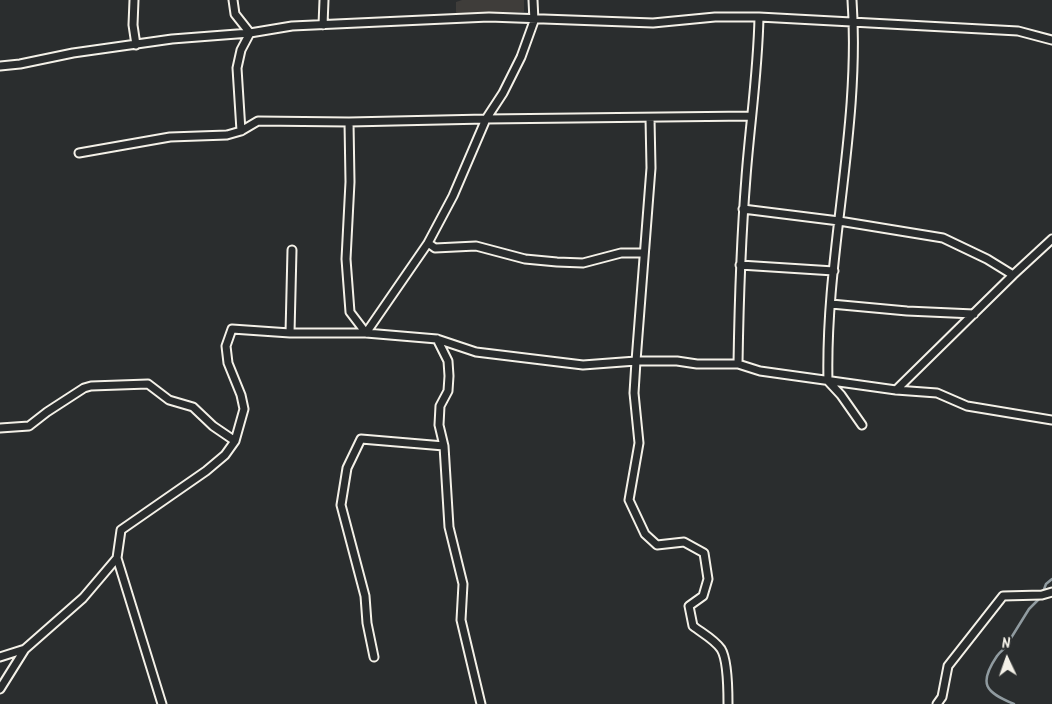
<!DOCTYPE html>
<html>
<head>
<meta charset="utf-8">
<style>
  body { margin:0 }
  #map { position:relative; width:1052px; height:704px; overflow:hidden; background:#2a2d2e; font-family:Kalam,sans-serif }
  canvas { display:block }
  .north { position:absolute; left:982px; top:634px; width:50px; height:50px; -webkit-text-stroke:4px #2a2d2e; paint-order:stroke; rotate:357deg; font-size:14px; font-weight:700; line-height:20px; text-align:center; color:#f4f1e8 }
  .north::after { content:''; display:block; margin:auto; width:18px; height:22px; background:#f4f1e8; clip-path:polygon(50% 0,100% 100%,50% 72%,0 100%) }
</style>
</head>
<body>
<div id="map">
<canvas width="1052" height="704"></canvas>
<div class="north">N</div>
</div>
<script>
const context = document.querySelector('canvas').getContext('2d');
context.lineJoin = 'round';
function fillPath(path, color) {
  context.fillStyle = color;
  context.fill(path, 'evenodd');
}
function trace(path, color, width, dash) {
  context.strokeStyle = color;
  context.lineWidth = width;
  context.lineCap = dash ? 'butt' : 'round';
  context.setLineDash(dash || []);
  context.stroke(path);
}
const built = new Path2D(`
  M462,0H524V12L456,13V2Z`);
const stream = new Path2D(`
  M1043,592L1046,584L1052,579
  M1014,704C985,692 978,684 997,656C1002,649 1010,646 1011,638L1029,609L1041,597`);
const street = new Path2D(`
  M134,0L133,25L136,45
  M233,0L235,14L250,33L241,50L237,68L241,131
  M852,0C861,127 825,255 828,381L841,395L862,425
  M323,25L324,0
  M0,66L20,64L73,53L172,39L250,33L292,26L489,17L653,23L715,17H759L1018,31L1052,40
  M650,118L651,168L636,361H677L697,364H738L760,371L896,390L937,393L967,406L1052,420
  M349,122L350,182L346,259L350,312L366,333
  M79,153L170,137L227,135L241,131L258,121L349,122L486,119L751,116
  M743,209L839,221L943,238L987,259L1013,275
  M428,243L435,248L476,246L525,259L557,262L583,263L621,253H643
  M740,265L834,271
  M831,304L907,311L974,314
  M290,333L292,250
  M366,333L428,243L453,196L486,119L503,93L521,57L534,21L533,0
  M437,339L448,361L449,376L448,391L440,406L439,425L444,446L449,527L463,584L461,620L481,704
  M738,364C739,301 741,239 746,177C750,124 758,71 759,17
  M896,390L1013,275L1052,239
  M0,428L29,426L47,412L84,388L91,386L148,384L169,400L193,407L213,426L235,441
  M117,558L162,704
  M0,657L25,649L83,598L117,558L121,530L206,471L225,455L235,441L244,409L241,395L228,363L226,346L232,329L290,333H366L437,339L476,352L583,365L636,361L634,393L639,443L629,500L645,534L657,545L684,542L704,553L708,579L703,596L689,606L693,626C702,633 714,639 721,649C728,660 728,690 728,704
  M374,657L367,623L365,596L341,505L347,468L361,439L444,446
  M0,689L25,649
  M937,704L942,697L948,666L1003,596L1042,595L1052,592`);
fillPath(built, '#3f3d3a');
trace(stream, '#909ba0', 2.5);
trace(street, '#f4f1e8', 11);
trace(street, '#2a2d2e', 7);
</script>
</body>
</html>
